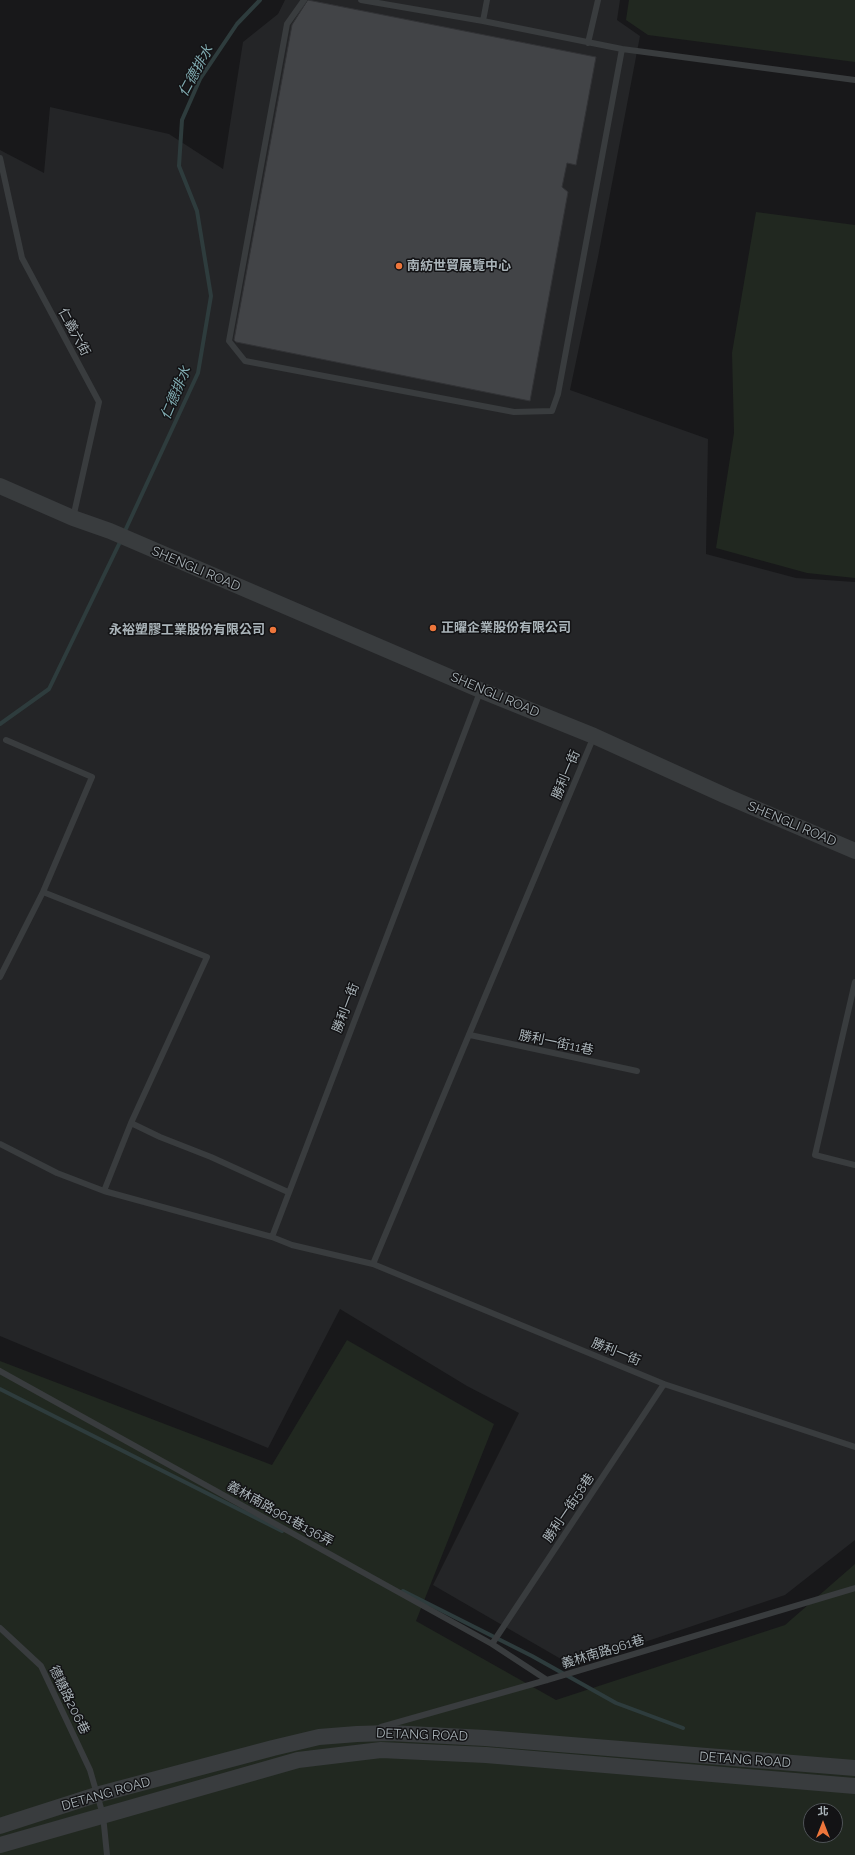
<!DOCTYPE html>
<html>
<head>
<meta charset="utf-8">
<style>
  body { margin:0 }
  #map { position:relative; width:855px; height:1855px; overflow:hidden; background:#18181a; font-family:Raleway,"Noto Sans TC",sans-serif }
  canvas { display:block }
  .north { position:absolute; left:803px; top:1803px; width:40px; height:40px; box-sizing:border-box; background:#131315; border:1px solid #4f5357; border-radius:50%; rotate:0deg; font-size:11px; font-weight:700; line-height:16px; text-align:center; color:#aab4b9 }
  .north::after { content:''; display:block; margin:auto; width:14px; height:18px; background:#ee763b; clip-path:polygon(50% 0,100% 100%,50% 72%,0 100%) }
</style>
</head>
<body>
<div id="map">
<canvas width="855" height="1855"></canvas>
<div class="north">北</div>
</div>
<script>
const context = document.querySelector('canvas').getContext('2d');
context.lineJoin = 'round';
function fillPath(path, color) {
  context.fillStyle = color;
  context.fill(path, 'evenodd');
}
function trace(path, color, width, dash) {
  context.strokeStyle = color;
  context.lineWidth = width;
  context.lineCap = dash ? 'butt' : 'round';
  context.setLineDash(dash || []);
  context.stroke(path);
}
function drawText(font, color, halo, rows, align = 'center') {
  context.font = font + ' Raleway,"Noto Sans TC",sans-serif';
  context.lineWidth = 3;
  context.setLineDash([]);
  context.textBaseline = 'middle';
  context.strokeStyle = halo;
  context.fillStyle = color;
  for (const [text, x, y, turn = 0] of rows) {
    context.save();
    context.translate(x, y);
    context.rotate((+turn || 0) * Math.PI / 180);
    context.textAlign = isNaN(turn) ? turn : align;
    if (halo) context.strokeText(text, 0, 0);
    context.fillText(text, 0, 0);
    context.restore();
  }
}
const built = new Path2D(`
  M285,0H620L617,20L640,36L598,257L570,390L708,439L706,554L796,578L855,582V1540L785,1595L573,1666L433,1585L519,1413L467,1386L340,1309L268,1448L0,1336V150L44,173L50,107L169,134L223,169L243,42L278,14Z`);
const green = new Path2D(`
  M629,0H855V62L648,35L626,20Z
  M756,212L855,225V578L807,573L716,548L734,433L732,353Z
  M347,1340L494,1424L416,1621L556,1700L785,1625L855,1564V1855H0V1361L272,1465ZM811,1811H835V1835H811Z`);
const stream = new Path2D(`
  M124,533L198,373L211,296L197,211L179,166L182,120L200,79L237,24L260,0
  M0,724L49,689L121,540
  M0,1389L282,1531
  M403,1591L532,1656L616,1703L683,1728`);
const building = new Path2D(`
  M308,0L596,57L576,165L567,163L562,187L568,192L530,401L236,342L234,340L292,25Z`);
const service = new Path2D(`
  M304,0L287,24L229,341L245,361L514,412L552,411L558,394L622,49L483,21L361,0
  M483,21L487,0
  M588,43L598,0
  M622,49L855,80
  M0,158L22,258L99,402L73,518
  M480,692L272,1237L292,1245L373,1264L664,1384L855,1447
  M43,892L207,957L131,1123L104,1191
  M0,977L43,892L92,777L6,740
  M855,982L815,1155L855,1165
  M470,1035L637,1071
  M131,1123L160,1137L211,1157L288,1192
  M0,1144L57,1173L104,1191L272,1237
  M373,1264L594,736
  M0,1371L492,1644L547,1680
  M0,1628L41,1666L90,1770L103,1815L107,1855
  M492,1644L664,1384
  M381,1727L547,1680L855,1588`);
const tertiary = new Path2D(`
  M0,486L73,518L110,531L480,690L594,736L726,796L855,851
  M0,1826L96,1795L273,1748L319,1737L357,1734L390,1733L485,1738L855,1768
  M0,1845L298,1760L381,1750L486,1755L855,1786`);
const markers = [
  [399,266,4,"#ee763b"],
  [433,628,4,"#ee763b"],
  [273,630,4,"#ee763b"]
];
const poiNames = [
  ["南紡世貿展覽中心",407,266],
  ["正曜企業股份有限公司",441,628],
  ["永裕塑膠工業股份有限公司",265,630,"right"]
];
const streetNames = [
  ["仁義六街",74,332,62],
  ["SHENGLI ROAD",196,569,23],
  ["SHENGLI ROAD",495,695,23],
  ["勝利一街",566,775,-67],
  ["SHENGLI ROAD",792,824,23],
  ["勝利一街",346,1008,-69],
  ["勝利一街11巷",556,1043,12],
  ["勝利一街",616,1352,22],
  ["勝利一街58巷",569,1508,-56],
  ["義林南路961巷136弄",280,1514,29],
  ["義林南路961巷",603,1652,-17],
  ["德糖路206巷",69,1700,64],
  ["DETANG ROAD",422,1735,2],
  ["DETANG ROAD",745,1760,4],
  ["DETANG ROAD",106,1794,-16]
];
const waterNames = [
  ["仁德排水",196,71,-61],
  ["仁德排水",176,393,-67]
];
fillPath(built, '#242527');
fillPath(green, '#212820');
trace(stream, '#2e3c3d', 4);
fillPath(building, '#424447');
trace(building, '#323336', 1);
trace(service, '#393c3e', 6);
trace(tertiary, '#393c3e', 16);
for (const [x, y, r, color] of markers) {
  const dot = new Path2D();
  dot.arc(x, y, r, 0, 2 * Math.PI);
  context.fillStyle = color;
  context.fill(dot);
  trace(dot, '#131315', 1.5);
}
drawText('bold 13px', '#aab4b9', '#131315', poiNames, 'left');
drawText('13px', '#aab4b9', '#131315', streetNames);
drawText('italic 14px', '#82adb3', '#131315', waterNames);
</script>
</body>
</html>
